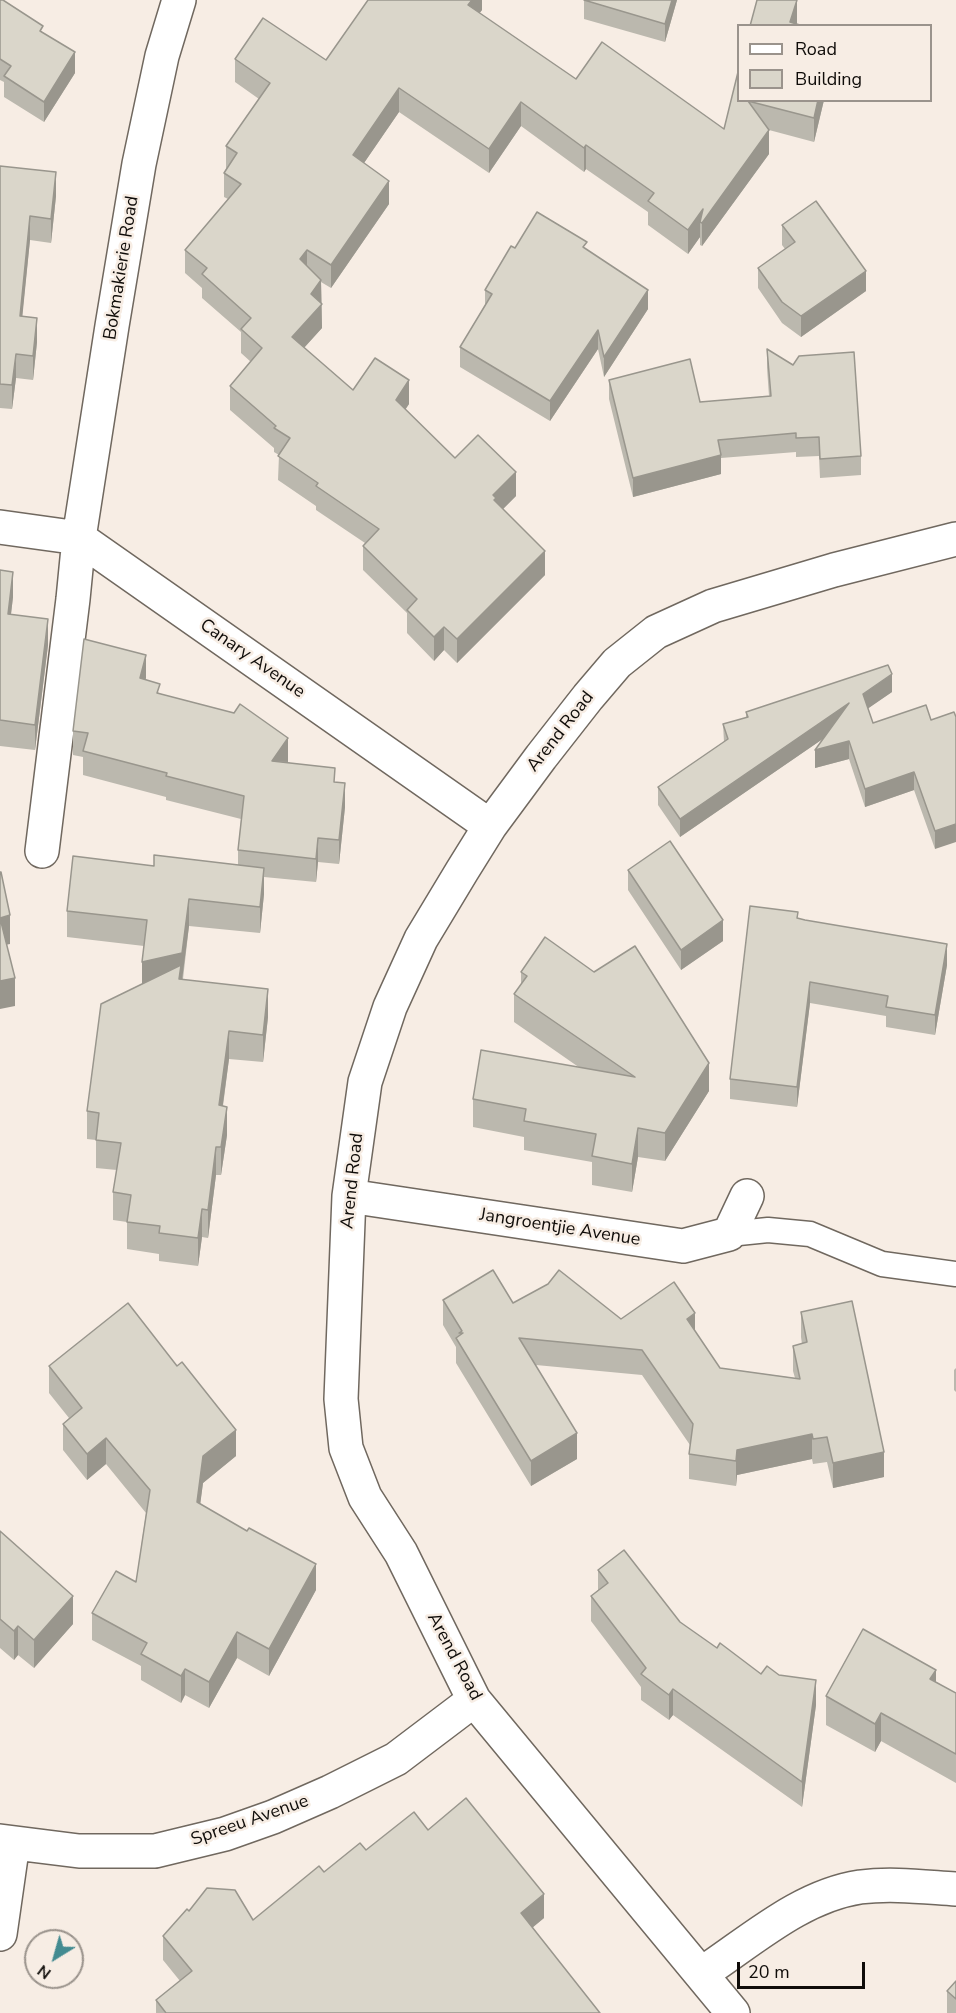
<!DOCTYPE html>
<html>
<head>
<meta charset="utf-8">
<style>
  body { margin:0 }
  #map { position:relative; width:956px; height:2013px; overflow:hidden; background:#f7ede4; font-family:"Nunito Sans",sans-serif }
  canvas { display:block }
  .legend { position:absolute; left:737px; top:24px; width:195px; height:78px; box-sizing:border-box; background:#f7ede4; border:2px solid #9a938c; margin:0; padding:8px 10px; list-style:none; font-size:18px; color:#0f0c09 }
  .legend li { display:flex; align-items:center; gap:12px; height:30px }
  .legend b { width:30px; border:2px solid #9a938c }
  .north { position:absolute; left:24px; top:1929px; width:60px; height:60px; box-sizing:border-box; background:#f7ede4; border:2px solid #9a938c; border-radius:50%; rotate:217deg; font-size:16px; font-weight:700; line-height:24px; text-align:center; color:#0f0c09 }
  .north::after { content:''; display:block; margin:auto; width:21px; height:27px; background:#438b91; clip-path:polygon(50% 0,100% 100%,50% 72%,0 100%) }
  .scale { position:absolute; left:737px; top:1962px; width:128px; height:27px; box-sizing:border-box; border:3px solid #0f0c09; border-top:0; padding-left:8px; font-size:18px; line-height:21px; white-space:nowrap; color:#0f0c09; -webkit-text-stroke:4px #f7ede4; paint-order:stroke }
</style>
</head>
<body>
<div id="map">
<canvas width="956" height="2013"></canvas>
<ul class="legend">
<li><b style="height:8px;background:#fff"></b>Road</li>
<li><b style="height:16px;background:#dad6ca"></b>Building</li>
</ul>
<div class="north">N</div>
<div class="scale">20 m</div>
</div>
<script>
const context = document.querySelector('canvas').getContext('2d');
context.lineJoin = 'round';
function trace(path, color, width, dash) {
  context.strokeStyle = color;
  context.lineWidth = width;
  context.lineCap = dash ? 'butt' : 'round';
  context.setLineDash(dash || []);
  context.stroke(path);
}
function fillPath(path, color) {
  context.fillStyle = color;
  context.fill(path, 'evenodd');
}
function drawText(font, color, halo, rows, align = 'center') {
  context.font = font + ' "Nunito Sans",sans-serif';
  context.lineWidth = 5;
  context.setLineDash([]);
  context.textBaseline = 'middle';
  context.strokeStyle = halo;
  context.fillStyle = color;
  for (const [text, x, y, turn = 0] of rows) {
    context.save();
    context.translate(x, y);
    context.rotate((+turn || 0) * Math.PI / 180);
    context.textAlign = isNaN(turn) ? turn : align;
    if (halo) context.strokeText(text, 0, 0);
    context.fillText(text, 0, 0);
    context.restore();
  }
}
const service = new Path2D(`
  M729,1234L768,1230L810,1234L882,1264L956,1274`);
const minor = new Path2D(`
  M0,527L79,538L490,826
  M42,851L73,599L79,538L112,326L139,164L162,56L179,0
  M349,1196L683,1246L729,1234L747,1196
  M0,1841L79,1851H155L225,1834L273,1817L330,1792L396,1759L474,1700
  M0,1934L13,1843
  M701,1974C750,1942 800,1896 860,1887C892,1883 924,1887 956,1889
  M733,2013L474,1700L401,1553L365,1497L346,1448L341,1399L349,1196L365,1082L390,1007L421,939L462,871L490,826L541,757L588,697L617,663L656,632L713,606L834,570L956,539`);
const wall = new Path2D(`
  M0,0L43,33L75,73L44,122L4,97V82L0,80Z
  M482,0V10L479,13L576,79L724,129L738,72L824,100L814,142L769,130V154L702,246L700,245V237L688,254L648,225V212L586,169L584,172L521,126L489,173L399,112L364,163L389,204L331,288L321,282L322,328L304,348L353,390L409,404L405,409L455,458L516,496L503,509L545,575L457,663L444,650L434,661L407,633V613L363,570V546L365,543L316,510V506L278,480L279,455L274,452V448L230,410V386L251,362L241,353V332L202,298V288L185,273V250L228,199L224,197V173L226,169V146L259,99L235,82V59L326,60Z
  M584,0H677L665,42L584,19Z
  M0,166L56,196L51,243L30,240L22,316L37,342L33,380L16,378L12,409L0,408Z
  M782,225L866,291L801,337L782,323L758,288V268L785,249L782,245Z
  M515,248L587,249L648,309L604,377L598,349L550,421L460,367V347L485,305V290Z
  M767,349L861,456V475L820,478L819,456L796,457V452L721,458V474L633,497L609,399V380L700,402L769,396L767,368Z
  M0,570L13,597L11,614L48,645L35,750L0,746Z
  M146,678L145,680L160,694L288,762L335,782L345,807L339,864L318,862L316,882L264,877V894L260,933L189,926L183,979L268,1017L263,1062L229,1059L223,1106L227,1135L221,1175H216L208,1238L202,1237L198,1266L159,1261V1254L127,1249V1222L113,1220V1192L117,1170L96,1168V1140L87,1139V1111L142,984L144,946L67,937V911L154,866L238,865V850L241,819L166,800V797L83,775V757L73,755V731Z
  M892,692L868,708L873,723L931,720L954,712L935,849L914,790L865,807L849,759L815,768L824,738L680,837L658,805V787L724,742L723,724L746,718V712Z
  M628,870L723,941L681,970L628,890Z
  M798,918L947,965L935,1035L886,1027V1016L810,1003L797,1107L730,1099V1079Z
  M521,972L709,1091L665,1161L638,1157L632,1192L592,1185V1162L524,1150V1137L473,1127V1099L580,1068L514,1022V994L521,985Z
  M443,1300L513,1303L621,1319L695,1332L720,1368L795,1378L793,1371V1346L802,1344L801,1337V1312L884,1477L833,1488L827,1462L813,1464L812,1459L737,1475L736,1486L689,1479V1454L690,1445L642,1375L536,1365L577,1459L531,1486L456,1363V1347L443,1325Z
  M49,1366L236,1456L203,1483L200,1504L316,1590L269,1676L237,1658L209,1708L185,1695L181,1703L141,1680V1666L92,1640V1613L136,1582L146,1513L106,1464L87,1480L63,1450V1424L69,1418L49,1393Z
  M956,1368V1392L954,1390V1370Z
  M0,1531L73,1624L34,1668L18,1655L14,1660L0,1648Z
  M598,1570L680,1622L717,1648L816,1705L802,1807L673,1715L669,1720L641,1700V1687L591,1621V1596L598,1590Z
  M936,1682L956,1693V1783L881,1741L875,1752L826,1725V1696Z
  M428,1830L544,1918L532,1928L600,2013H156V2000L180,1981L163,1960V1936L189,1911L253,1920L324,1872L366,1850Z
  M956,1981V2013H947V1991Z`);
const shadedWall = new Path2D(`
  M472,0H482V10L468,29V5Z
  M672,0H677L665,42V24Z
  M797,0V23L796,26L790,22Z
  M75,52V73L44,122V102Z
  M399,88V112L353,179V155Z
  M818,100H824L814,142V118Z
  M521,102V126L489,173V149Z
  M769,130V154L702,246V223L700,222V237L688,254V230L703,209Z
  M586,145V169L584,172V148Z
  M56,172V196L51,243V219Z
  M389,181V204L331,288V265Z
  M30,216V240L20,340V316Z
  M307,250V274L300,259Z
  M866,271V291L801,337V316Z
  M321,280L322,328L292,361V337L311,294Z
  M648,290V309L604,377V357Z
  M37,318V342L33,380V356Z
  M598,330V349L550,421V401Z
  M16,354V378L12,409V385Z
  M409,380V404L396,424V400Z
  M721,455V474L633,497V478Z
  M516,472V496L496,516L493,495Z
  M545,551V575L457,663V639Z
  M13,572V597L8,639V614Z
  M48,619V645L35,750V725Z
  M444,627V650L434,661V637Z
  M146,655V678L140,702V678Z
  M892,674V692L863,712V694Z
  M849,703V721L680,837V819Z
  M288,738V762L272,761Z
  M849,741V759L815,768V750Z
  M914,772V790L865,807V789Z
  M345,783V807L339,864V840Z
  M956,824V842L935,849V831Z
  M318,838V862L316,882V859Z
  M264,868V894L260,933V907Z
  M189,899V926L182,980L142,989V962Z
  M10,915V944L0,946V918Z
  M723,920V941L681,970V950Z
  M947,944V965L935,1035V1015Z
  M15,978V1006L0,1009V981Z
  M810,982V1003L797,1107V1087Z
  M268,989V1017L263,1062V1035Z
  M229,1031V1059L219,1133V1105Z
  M709,1063V1091L665,1161V1133Z
  M227,1107V1135L221,1175V1147Z
  M638,1128V1157L632,1192V1164Z
  M216,1147V1175L208,1238V1210Z
  M202,1209V1237L198,1266V1238Z
  M695,1313V1339L687,1319Z
  M236,1430V1456L203,1483L197,1529V1502L203,1456Z
  M577,1433V1459L531,1486V1461Z
  M812,1434V1459L737,1475L736,1486V1461L737,1450Z
  M106,1438V1464L87,1480V1454Z
  M884,1452V1477L833,1488V1463Z
  M316,1564V1590L269,1676V1649Z
  M73,1596V1624L34,1668V1640Z
  M18,1626V1655L14,1660V1631Z
  M237,1632V1658L209,1708V1682Z
  M185,1669V1695L181,1703V1676Z
  M936,1670V1698L930,1679Z
  M816,1680V1705L802,1807V1782Z
  M673,1689V1715L669,1720V1695Z
  M881,1713V1741L875,1752V1724Z
  M544,1894V1918L521,1937V1913Z`);
const building = new Path2D(`
  M0,0H3L43,26L40,31L75,52L44,102L4,76L11,66L0,59Z
  M368,0H472L468,5L576,79L602,42L724,129L738,72V100H818L814,118L748,101L769,130L702,223L700,222L703,209L688,230L648,201L654,193L586,145L584,148L521,102L489,149L399,88L353,155L389,181L331,265L307,250L300,259L321,280L311,294L322,304L292,337L353,390L375,358L409,380L396,400L455,458L478,435L516,472L493,495L496,498L494,500L545,551L457,639L444,627L434,637L407,610L417,599L363,546L379,529L316,486L318,483L278,456L290,438L274,428L276,426L230,386L262,348L241,329L251,318L202,274L207,268L185,250L241,184L224,173L237,153L226,146L270,83L235,59L263,18L326,60Z
  M584,0H672L665,24Z
  M757,0H797L790,22L803,26H750Z
  M0,166L56,172L51,219L30,216L20,316L37,318L33,356L16,354L12,385L0,384Z
  M816,201L866,271L801,316L782,302L758,268L795,242L782,225Z
  M537,212L587,242L583,247L648,290L604,357L598,330L550,401L460,347L492,294L485,290L511,246L515,248Z
  M767,349L793,365L799,356L854,352L861,456L820,459L819,437L796,438V433L718,440L721,455L633,478L609,380L690,359L700,402L771,396Z
  M0,570L13,572L8,614L48,619L35,725L0,720Z
  M84,639L146,655L140,678L160,684L157,693L234,713L240,704L288,738L272,761L335,768L334,782L345,783L339,840L318,838L316,859L238,850L244,796L166,776L167,773L83,751L88,733L73,731Z
  M888,665L892,674L863,694L873,723L926,705L931,720L954,712L956,717V824L935,831L914,772L865,789L849,741L815,750L849,703L680,819L658,787L728,739L723,724L748,717L746,712Z
  M670,841L723,920L681,950L628,870Z
  M154,855L264,868L260,907L189,899L182,953L142,962L147,920L67,911L73,856L154,866Z
  M0,872H1L10,915L0,918L15,978L0,981Z
  M750,906L798,912L797,918L805,920L947,944L935,1015L886,1007L888,996L810,982L797,1087L730,1079Z
  M545,937L594,972L635,946L709,1063L665,1133L638,1128L632,1164L592,1156L596,1134L524,1121L526,1109L473,1099L481,1050L635,1077L514,994L527,976L521,972Z
  M181,965L179,979L268,989L263,1035L229,1031L219,1105L227,1107L221,1147H216L208,1210L202,1209L198,1238L159,1233L160,1226L127,1222L131,1195L113,1192L121,1143L96,1140L99,1113L87,1111L101,1004Z
  M493,1270L513,1303L548,1284L559,1270L621,1319L674,1282L695,1313L687,1319L720,1368L800,1379L793,1346L807,1342L801,1312L852,1301L884,1452L833,1463L827,1437L813,1439L812,1434L737,1450L736,1461L689,1454L693,1424L642,1350L519,1338L577,1433L531,1461L456,1338L463,1333H459L462,1331L443,1300Z
  M128,1303L177,1366L182,1362L236,1430L203,1456L197,1502L247,1531L249,1528L316,1564L269,1649L237,1632L209,1682L185,1669L181,1676L141,1654L147,1643L92,1613L116,1571L136,1582L150,1490L106,1438L87,1454L63,1424L82,1408L49,1366Z
  M0,1531L73,1596L34,1640L18,1626L14,1631L0,1619Z
  M624,1550L680,1622L717,1648L720,1643L761,1674L767,1666L779,1675L816,1680L802,1782L673,1689L669,1695L641,1674L646,1668L591,1596L608,1583L598,1570Z
  M863,1629L936,1670L930,1679L956,1693V1754L881,1713L875,1724L826,1696Z
  M466,1798L544,1894L521,1913L600,2013H166L156,2000L192,1971L163,1936L187,1909L189,1911L207,1888L235,1890L253,1920L319,1866L324,1872L360,1843L366,1850L414,1812L428,1830Z
  M956,1981V1999L947,1991Z`);
const streetNames = [
  ["Bokmakierie Road",122,268,-81],
  ["Canary Avenue",252,659,35],
  ["Arend Road",561,732,-52],
  ["Arend Road",353,1181,-84],
  ["Jangroentjie Avenue",560,1228,9],
  ["Arend Road",454,1657,62],
  ["Spreeu Avenue",250,1821,-19]
];
trace(service, '#70685f', 27);
trace(minor, '#70685f', 36);
trace(service, '#fff', 24);
trace(minor, '#fff', 33);
fillPath(wall, '#bbb8ae');
fillPath(shadedWall, '#99968d');
fillPath(building, '#dad6ca');
trace(building, '#99968d', 1.5);
drawText('18px', '#0f0c09', '#f7ede4', streetNames);
</script>
</body>
</html>
